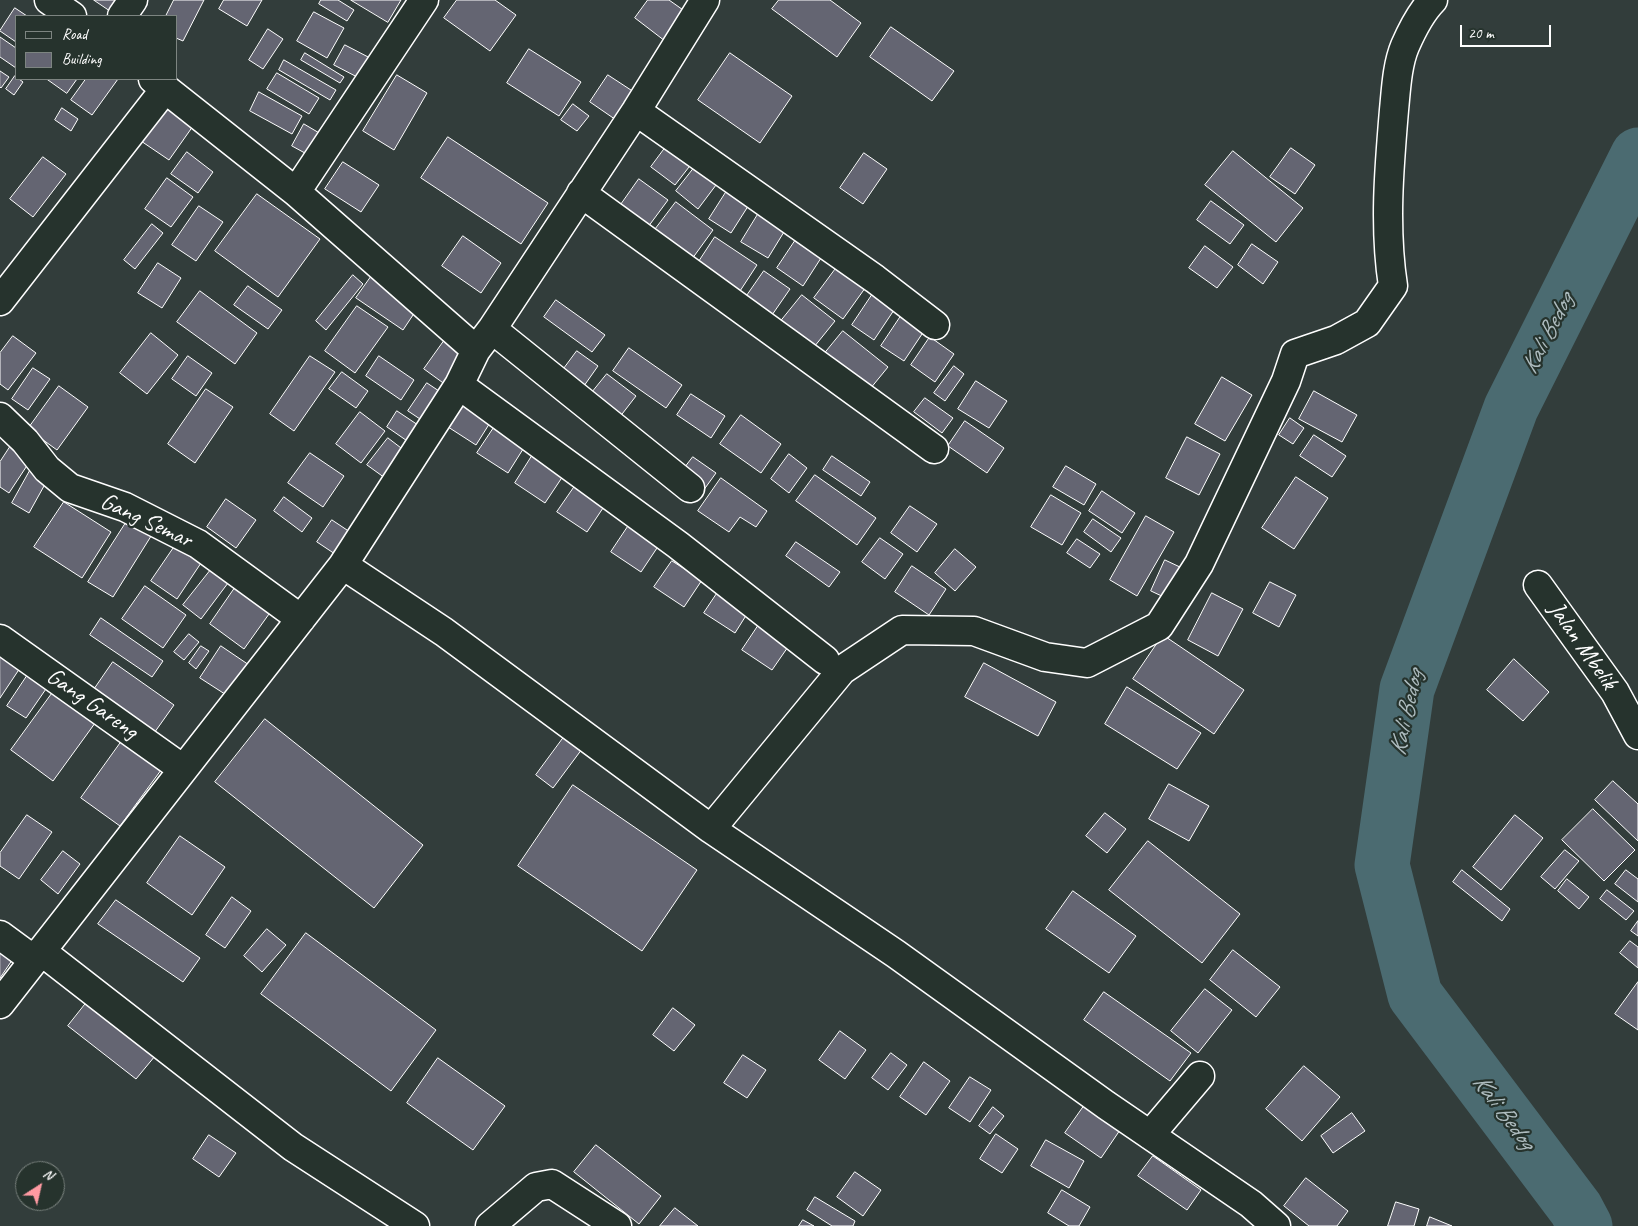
<!DOCTYPE html>
<html>
<head>
<meta charset="utf-8">
<style>
  body { margin:0 }
  #map { position:relative; width:1638px; height:1226px; overflow:hidden; background:#323d3b; font-family:Caveat,sans-serif }
  canvas { display:block }
  .legend { position:absolute; left:15px; top:15px; width:162px; height:65px; box-sizing:border-box; background:#26332d; border:1px solid #7d8581; margin:0; padding:6px 9px; list-style:none; font-size:15px; color:#fff }
  .legend li { display:flex; align-items:center; gap:10px; height:25px }
  .legend b { width:25px; border:1px solid #7d8581 }
  .north { position:absolute; left:15px; top:1161px; width:50px; height:50px; box-sizing:border-box; background:#26332d; border:1px solid #7d8581; border-radius:50%; rotate:35deg; font-size:14px; font-weight:700; line-height:20px; text-align:center; color:#fff }
  .north::after { content:''; display:block; margin:auto; width:18px; height:22px; background:#ff9aa2; clip-path:polygon(50% 0,100% 100%,50% 72%,0 100%) }
  .scale { position:absolute; left:1460px; top:25px; width:91px; height:22px; box-sizing:border-box; border:2px solid #fff; border-top:0; padding-left:6px; font-size:15px; line-height:18px; white-space:nowrap; color:#fff; -webkit-text-stroke:4px #26332d; paint-order:stroke }
</style>
</head>
<body>
<div id="map">
<canvas width="1638" height="1226"></canvas>
<ul class="legend">
<li><b style="height:6px;background:#26332d"></b>Road</li>
<li><b style="height:14px;background:#646572"></b>Building</li>
</ul>
<div class="north">N</div>
<div class="scale">20 m</div>
</div>
<script>
const context = document.querySelector('canvas').getContext('2d');
context.lineJoin = 'round';
function trace(path, color, width, dash) {
  context.strokeStyle = color;
  context.lineWidth = width;
  context.lineCap = dash ? 'butt' : 'round';
  context.setLineDash(dash || []);
  context.stroke(path);
}
function fillPath(path, color) {
  context.fillStyle = color;
  context.fill(path, 'evenodd');
}
function drawText(font, color, halo, rows, align = 'center') {
  context.font = font + ' Caveat,sans-serif';
  context.lineWidth = 4.5;
  context.setLineDash([]);
  context.textBaseline = 'middle';
  context.strokeStyle = halo;
  context.fillStyle = color;
  for (const [text, x, y, turn = 0] of rows) {
    context.save();
    context.translate(x, y);
    context.rotate((+turn || 0) * Math.PI / 180);
    context.textAlign = isNaN(turn) ? turn : align;
    if (halo) context.strokeText(text, 0, 0);
    context.fillText(text, 0, 0);
    context.restore();
  }
}
const river = new Path2D(`
  M1585,1226L1576,1209L1415,995L1382,865L1407,689L1511,408L1638,155`);
const building = new Path2D(`
  M94,0H128L118,16Z
  M174,0H204L183,41L176,38V16H166Z
  M224,0H262L247,26L219,9Z
  M321,0H338L354,10L347,21L319,4Z
  M351,0H401L388,22Z
  M457,0H495L516,15L490,51L444,18Z
  M648,0H669L686,12L665,41L635,18Z
  M779,0H830L861,23L837,57L772,9Z
  M15,8L27,16H16V42L0,31Z
  M314,12L344,28L327,58L297,41Z
  M891,27L954,71L932,101L870,57Z
  M268,29L283,39L263,69L249,60Z
  M0,37L16,48V68L0,57Z
  M345,45L372,59L361,79L334,65Z
  M529,49L581,82L559,116L507,83Z
  M305,53L344,77L340,83L301,60Z
  M730,53L792,96L760,143L698,100Z
  M284,60L336,90L330,100L279,70Z
  M0,71L9,77L1,88L0,87Z
  M277,73L319,98L309,114L267,89Z
  M397,75L427,93L394,150L363,131Z
  M608,75L637,94L619,122L590,102Z
  M15,76L23,82L14,95L6,89Z
  M47,79H77L67,93Z
  M86,79H118L92,115L71,100Z
  M259,92L302,116L292,134L250,111Z
  M167,98L198,119L169,160L138,139Z
  M573,104L589,116L577,131L561,120Z
  M62,108L78,119L71,131L55,120Z
  M304,124L326,137L314,158L292,146Z
  M448,137L548,203L521,244L421,178Z
  M671,140L696,158L675,185L651,167Z
  M1291,148L1315,165L1295,194L1270,177Z
  M1233,151L1303,208L1276,242L1205,185Z
  M187,152L213,172L198,193L171,174Z
  M864,153L887,169L863,204L840,188Z
  M43,157L66,174L33,217L10,199Z
  M343,162L379,185L361,212L325,189Z
  M694,168L716,185L698,209L676,191Z
  M167,178L193,197L171,227L145,209Z
  M639,179L668,200L648,227L620,206Z
  M730,186L752,200L731,233L709,219Z
  M257,194L320,239L278,297L215,251Z
  M1211,201L1244,225L1230,244L1197,220Z
  M676,202L713,230L692,259L654,231Z
  M199,206L223,222L196,261L172,245Z
  M760,211L787,227L768,258L741,242Z
  M152,224L163,233L135,269L124,260Z
  M463,236L501,263L481,293L442,266Z
  M715,237L757,265L740,291L698,263Z
  M795,241L821,258L803,286L777,268Z
  M1252,244L1278,262L1263,284L1238,265Z
  M1205,246L1233,267L1217,288L1189,268Z
  M158,263L181,278L162,308L138,293Z
  M840,263L868,284L843,319L814,298Z
  M764,271L790,289L772,315L746,297Z
  M373,274L419,306L403,330L356,298Z
  M353,275L363,284L326,330L316,321Z
  M248,286L282,310L268,329L234,305Z
  M200,291L257,333L235,364L177,322Z
  M874,292L896,307L874,340L852,325Z
  M802,295L835,321L814,347L781,321Z
  M556,300L605,335L592,352L544,317Z
  M357,306L388,327L355,373L325,351Z
  M901,316L924,331L904,361L881,346Z
  M843,331L888,367L870,389L825,353Z
  M151,333L178,355L147,394L120,373Z
  M13,336L36,353L8,390L0,384V353Z
  M930,337L954,354L935,382L911,365Z
  M444,341L466,357L446,385L424,369Z
  M629,348L682,385L666,408L613,371Z
  M577,351L598,366L579,393L557,378Z
  M188,356L212,373L196,396L172,379Z
  M310,356L335,372L294,431L270,414Z
  M379,356L414,380L401,400L366,376Z
  M954,366L964,374L945,401L934,393Z
  M33,368L50,379L28,410L12,399Z
  M342,372L368,391L356,408L329,389Z
  M607,374L636,396L619,418L590,395Z
  M1222,377L1252,395L1225,441L1195,424Z
  M976,381L1007,401L989,428L958,409Z
  M427,383L445,395L426,423L408,411Z
  M59,386L88,407L57,450L28,429Z
  M206,389L233,407L195,463L168,444Z
  M1314,391L1357,415L1342,442L1299,419Z
  M691,394L725,416L711,438L677,415Z
  M463,398L493,418L476,445L445,425Z
  M925,398L953,418L942,433L914,412Z
  M397,411L424,429L413,445L387,427Z
  M360,412L385,431L361,463L336,444Z
  M741,415L781,444L761,473L720,444Z
  M1290,418L1304,428L1293,444L1279,435Z
  M965,421L1004,448L987,473L948,446Z
  M495,426L525,446L508,473L477,453Z
  M1314,435L1346,456L1332,477L1300,456Z
  M1187,437L1220,454L1199,495L1166,478Z
  M388,438L405,451L385,478L367,465Z
  M12,444L32,458L9,493L0,487V462Z
  M310,453L344,476L323,507L288,483Z
  M789,454L807,468L789,493L771,479Z
  M532,456L563,476L545,503L515,483Z
  M832,456L870,482L861,496L823,470Z
  M693,457L716,473L703,491L680,474Z
  M1066,466L1096,484L1084,505L1053,487Z
  M32,467L49,477L29,513L12,503Z
  M815,475L876,518L857,545L796,501Z
  M1296,477L1328,498L1294,549L1262,528Z
  M721,478L767,511L756,527L740,517L729,532L698,511Z
  M575,486L605,505L587,532L557,512Z
  M1102,491L1135,513L1122,533L1089,511Z
  M1051,495L1081,513L1062,545L1031,527Z
  M284,497L312,518L302,532L274,511Z
  M226,499L256,520L236,548L207,527Z
  M64,502L111,532L82,578L34,547Z
  M910,506L937,524L917,552L891,533Z
  M1146,516L1174,532L1137,596L1110,580Z
  M129,518L153,533L113,597L88,582Z
  M1093,519L1121,538L1111,552L1084,532Z
  M332,520L353,534L338,556L317,542Z
  M629,525L659,545L641,572L611,552Z
  M880,538L903,554L885,579L862,562Z
  M1077,539L1100,554L1090,568L1067,553Z
  M796,542L840,572L829,587L786,556Z
  M177,543L203,560L177,599L151,581Z
  M955,549L976,567L955,591L935,573Z
  M1165,560L1182,568L1168,599L1151,591Z
  M672,561L702,580L684,607L654,587Z
  M217,562L234,575L201,619L183,605Z
  M912,566L946,589L929,615L895,592Z
  M239,582L274,607L244,649L210,624Z
  M1270,582L1296,595L1279,627L1253,613Z
  M145,586L186,615L163,648L122,619Z
  M722,586L752,606L735,633L704,613Z
  M1212,593L1243,609L1218,656L1188,640Z
  M101,618L163,661L152,677L90,635Z
  M760,623L790,644L772,670L742,650Z
  M189,634L199,642L184,660L174,652Z
  M1163,635L1244,690L1214,734L1133,679Z
  M201,646L209,651L196,669L189,663Z
  M221,646L252,667L231,698L200,678Z
  M0,655L20,668L0,698Z
  M1514,659L1549,692L1523,721L1487,690Z
  M113,662L174,705L152,736L91,694Z
  M984,663L1056,702L1038,736L965,697Z
  M29,673L48,686L26,718L7,706Z
  M1127,687L1201,733L1177,769L1105,724Z
  M56,688L98,719L53,781L11,750Z
  M265,719L423,845L374,908L215,782Z
  M564,737L582,749L553,788L536,775Z
  M124,738L164,766L120,826L81,798Z
  M1613,781L1638,804V841L1595,800Z
  M1169,784L1209,806L1189,841L1149,819Z
  M573,785L697,870L642,951L518,866Z
  M1593,809L1635,850L1604,881L1562,840Z
  M1105,813L1126,829L1107,853L1086,836Z
  M27,815L52,832L19,879L0,866V853Z
  M1515,815L1543,838L1501,890L1473,867Z
  M180,836L225,867L192,915L147,883Z
  M1148,841L1240,914L1202,963L1109,890Z
  M1565,850L1579,861L1555,889L1541,877Z
  M63,851L80,864L58,894L41,880Z
  M1462,870L1510,909L1502,921L1453,882Z
  M1626,870L1638,879V902L1615,884Z
  M1567,879L1589,897L1579,909L1558,891Z
  M1607,890L1634,911L1626,920L1600,899Z
  M1073,891L1136,936L1109,973L1046,929Z
  M232,897L251,911L225,948L206,935Z
  M116,900L200,958L183,982L98,924Z
  M1638,921V936L1631,931Z
  M267,929L286,945L262,972L244,956Z
  M306,933L436,1030L391,1091L261,994Z
  M0,941L17,953L0,978Z
  M1630,941L1638,947V968L1620,953Z
  M1233,950L1280,987L1256,1017L1210,980Z
  M1638,982V1030L1615,1014Z
  M1205,989L1232,1010L1198,1053L1171,1031Z
  M1104,992L1191,1053L1170,1081L1084,1020Z
  M87,1002L155,1056L136,1079L68,1026Z
  M673,1008L695,1025L674,1051L653,1035Z
  M840,1031L866,1050L845,1079L819,1060Z
  M891,1053L907,1065L888,1090L872,1078Z
  M743,1055L766,1070L747,1098L724,1083Z
  M438,1058L505,1106L473,1150L407,1103Z
  M924,1062L950,1081L926,1115L900,1097Z
  M1304,1066L1340,1097L1302,1141L1266,1109Z
  M970,1077L991,1090L970,1122L949,1108Z
  M1084,1106L1120,1130L1101,1158L1065,1133Z
  M993,1107L1004,1116L990,1134L979,1126Z
  M1352,1113L1365,1131L1333,1153L1321,1136Z
  M996,1134L1018,1149L1002,1173L980,1159Z
  M209,1135L236,1153L219,1177L193,1159Z
  M1046,1140L1084,1161L1069,1188L1031,1166Z
  M596,1145L661,1196L639,1224L574,1172Z
  M1153,1156L1201,1190L1187,1210L1138,1176Z
  M855,1172L881,1190L863,1216L837,1197Z
  M1306,1178L1348,1211L1337,1226H1309L1284,1206Z
  M1062,1190L1090,1207L1079,1226H1069L1048,1213Z
  M815,1197L855,1221L853,1226H832L807,1210Z
  M1396,1202L1419,1209L1414,1226H1388Z
  M675,1208L698,1226H660Z
  M1430,1217L1452,1226H1427Z
  M803,1220L814,1226H799Z`);
const minor = new Path2D(`
  M49,0L72,16
  M122,16L133,0
  M153,79L296,192L476,350
  M636,111L875,279L935,325
  M296,192L424,0
  M581,193L934,449
  M0,301L165,89
  M492,329L690,488
  M459,385L678,545L825,660
  M0,417L25,441L47,469L70,488L125,507L198,544L301,619
  M343,565L444,632L711,829L896,954L1106,1105L1251,1204L1276,1226
  M1538,585L1615,692L1638,735
  M0,639L183,769
  M711,829L842,670L902,630L974,631L1045,657L1087,663L1159,626L1199,564L1286,381L1295,354L1336,340L1367,323L1393,286C1384,228 1389,169 1394,110C1396,90 1397,65 1405,46C1412,30 1421,12 1433,0
  M0,935L34,960
  M41,951L293,1147L415,1226
  M0,1004L343,565L459,385L476,350L492,329L636,111L705,0
  M1150,1135L1200,1076
  M490,1226L536,1187L552,1184L617,1226`);
const streetNames = [
  ["Gang Semar",146,521,25],
  ["Jalan Mbelik",1582,646,55],
  ["Gang Gareng",92,704,35]
];
const waterNames = [
  ["Kali Bedog",1548,334,-63],
  ["Kali Bedog",1407,713,-78],
  ["Kali Bedog",1503,1112,53]
];
trace(river, '#4b6b71', 55);
fillPath(building, '#646572');
trace(building, '#fff', 1);
trace(minor, '#fff', 31);
trace(minor, '#26332d', 28);
drawText('24px', '#fff', '#26332d', streetNames);
drawText('italic 25px', '#aebcbf', '#26332d', waterNames);
</script>
</body>
</html>
